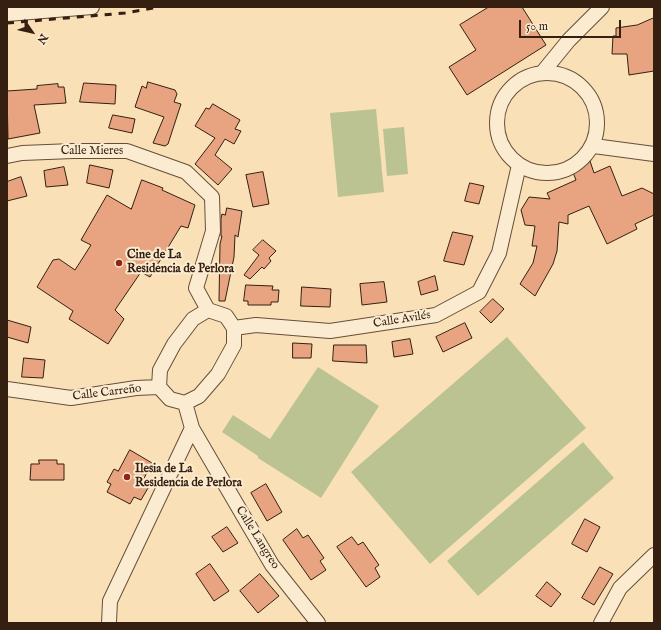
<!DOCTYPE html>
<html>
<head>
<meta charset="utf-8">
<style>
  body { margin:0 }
  #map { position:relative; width:661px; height:630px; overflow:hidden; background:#f9e0b6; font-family:"IM FELL English",serif }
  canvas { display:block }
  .frame { position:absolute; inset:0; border:8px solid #341f11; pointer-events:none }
  .north { position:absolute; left:12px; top:12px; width:40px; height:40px; -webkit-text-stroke:3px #fbebd0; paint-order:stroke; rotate:124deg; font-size:11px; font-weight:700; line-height:16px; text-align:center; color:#341f11 }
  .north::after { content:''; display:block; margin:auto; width:14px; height:18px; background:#341f11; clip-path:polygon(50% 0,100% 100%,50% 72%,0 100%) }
  .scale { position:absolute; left:519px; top:20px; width:102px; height:18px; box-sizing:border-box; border:2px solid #341f11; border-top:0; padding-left:5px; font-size:12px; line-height:14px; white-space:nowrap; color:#341f11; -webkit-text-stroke:3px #fbebd0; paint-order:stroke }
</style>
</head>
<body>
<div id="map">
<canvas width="661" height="630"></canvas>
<div class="frame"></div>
<div class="north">N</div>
<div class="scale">50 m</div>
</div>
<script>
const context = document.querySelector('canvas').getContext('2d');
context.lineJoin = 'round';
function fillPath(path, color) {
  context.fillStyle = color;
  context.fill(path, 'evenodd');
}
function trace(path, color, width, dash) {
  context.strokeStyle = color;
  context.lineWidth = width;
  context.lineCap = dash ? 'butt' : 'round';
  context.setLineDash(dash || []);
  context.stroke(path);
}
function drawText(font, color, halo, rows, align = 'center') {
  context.font = font + ' "IM FELL English",serif';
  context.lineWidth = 4;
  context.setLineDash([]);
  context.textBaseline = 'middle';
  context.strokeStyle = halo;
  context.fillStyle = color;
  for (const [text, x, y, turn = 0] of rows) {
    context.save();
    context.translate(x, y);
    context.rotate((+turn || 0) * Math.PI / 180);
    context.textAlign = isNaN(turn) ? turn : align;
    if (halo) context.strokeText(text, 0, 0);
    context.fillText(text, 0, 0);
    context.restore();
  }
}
const green = new Path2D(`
  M376,109L384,192L338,197L330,113Z
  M404,127L408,174L387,176L383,129Z
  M507,337L586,428L430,564L351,472Z
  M318,367L379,406L321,498L258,458V456L222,432L233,415L270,439Z
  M583,442L614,478L478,596L447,561Z`);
const building = new Path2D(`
  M489,7H522L546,45L467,95L449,67L476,50L460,25Z
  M654,18V71L629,75L627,54H612L613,36H616V28L637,25Z
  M148,82L175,90L177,94L174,102L181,104L168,144L165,146L153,143L164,117L135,107L142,86L146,88Z
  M84,83L116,85L115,104L80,102Z
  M58,84V87H64L66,103L34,105L40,133L8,139L7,91L37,89V86Z
  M213,104L240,120L235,129L241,131L234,144L225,139L215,155L232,169L218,185L195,164L215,138L195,126L206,108L209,109Z
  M113,115L135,119L132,133L109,128Z
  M590,161L594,173L610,166L622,196L642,188L654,194V215L635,224L637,229L607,244L589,206L568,215V224L559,222L557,251L553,264L535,296L520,284L533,263L537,246H532L535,226L525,225L521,210L529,197L550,199L547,193L576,180L572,170Z
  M90,165L113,170L109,188L87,183Z
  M64,167L68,185L46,187L44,171Z
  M263,172L269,204L253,207L246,175Z
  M21,177L27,196L7,201V182Z
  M142,180L163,188L162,190L195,205L188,228L181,226L150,277L141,272L115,310L124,319L108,344L69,319L73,311L37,287L53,260L59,259L75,270L91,245L81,240L107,195L131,209Z
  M470,183L484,186L479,204L465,201Z
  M227,208L242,211L238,237L235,235L234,257L225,301H219L220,244L222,236H221V218L222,214L225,215Z
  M453,232L473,236L464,265L444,261Z
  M263,240L276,251L269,258L271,261L264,269L262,267L250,279L244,275L259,255L253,250Z
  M435,276L438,290L421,295L418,282Z
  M384,282L387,302L362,305L360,284Z
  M246,285L273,286L272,290H279L278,302H271V305H248V301H244Z
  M302,287L331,289L330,307L301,306Z
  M493,299L504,309L491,323L480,312Z
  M7,320L31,327L28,343L7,337Z
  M465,323L472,338L443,352L436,337Z
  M410,339L413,354L394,357L392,342Z
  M293,343L312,344L311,358H293Z
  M334,345H366L367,363L333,361Z
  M24,358L45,360L43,378L22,377Z
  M130,450L152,463L141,484L148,488L141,500L134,497L130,504L107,492L111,484L107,482L114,469L118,471Z
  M39,460H57V464H64V480H30L31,464H39Z
  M266,484L282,512L267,521L251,493Z
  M585,519L600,527L587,552L572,544Z
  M227,527L238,543L223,552L212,537Z
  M297,529L303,538L308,535L324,558L320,561L326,570L311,580L283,540Z
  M352,537L358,545L363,542L379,565L375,568L380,577L366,587L337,547Z
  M210,564L229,591L214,601L196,574Z
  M600,567L613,574L594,605L582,598Z
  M260,574L279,596L258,613L240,591Z
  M547,582L561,594L551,607L536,596Z`);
const minor = new Path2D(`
  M7,14L92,7
  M542,73L569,40L602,7
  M497 123a50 50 0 1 1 100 0a50 50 0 1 1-100 0Z
  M594,146L654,154
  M7,156L22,153L73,151H127L186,172L212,197L213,231L196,288L208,310
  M208,310L226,316L234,328V345L218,374L199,396L185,403L170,399L159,387L160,370L174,344L193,319Z
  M234,328L256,325L330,331L436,315L479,292L499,253L519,165
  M7,389L71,398L136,388L159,387
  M185,403L192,428L272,565L318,623
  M109,623L110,601L192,428
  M601,623L620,588L654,555`);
const rail = new Path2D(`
  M7,23L125,13L159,7`);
const markers = [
  [119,263,4,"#8f2418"],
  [127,477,4,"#8f2418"]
];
const streetNames = [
  ["Calle Mieres",92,152],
  ["Calle Avilés",402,320,-9],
  ["Calle Carreño",107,393,-7],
  ["Calle Langreo",257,538,58]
];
const poiNames = [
  ["Cine de La",127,256],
  ["Residencia de Perlora",127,270],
  ["Ilesia de La",135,470],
  ["Residencia de Perlora",135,484]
];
fillPath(green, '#bac391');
fillPath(building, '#e8a480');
trace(building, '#341f11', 1);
trace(minor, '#654f3a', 16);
trace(minor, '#fbebd0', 14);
trace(rail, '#341f11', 3, [7, 7]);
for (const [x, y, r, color] of markers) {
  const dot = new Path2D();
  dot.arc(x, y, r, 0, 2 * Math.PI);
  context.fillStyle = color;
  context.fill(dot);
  trace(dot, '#fbebd0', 1.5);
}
drawText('12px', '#341f11', '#fbebd0', streetNames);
drawText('bold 12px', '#341f11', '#fbebd0', poiNames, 'left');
</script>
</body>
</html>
